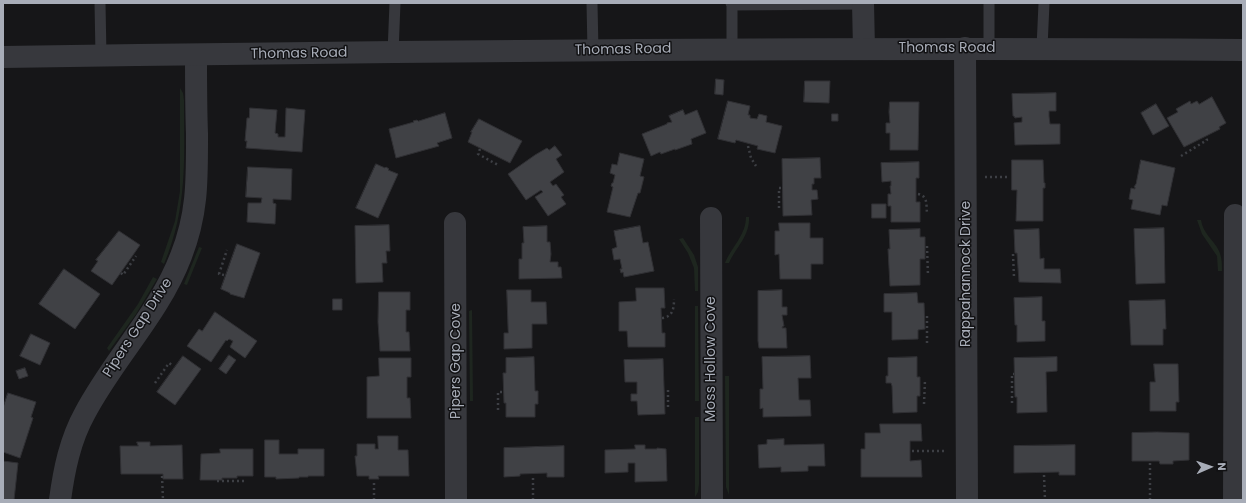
<!DOCTYPE html>
<html>
<head>
<meta charset="utf-8">
<style>
  body { margin:0 }
  #map { position:relative; width:1246px; height:503px; overflow:hidden; background:#161618; font-family:Poppins,sans-serif }
  canvas { display:block }
  .frame { position:absolute; inset:0; border:4px solid #a8adb8; pointer-events:none }
  .north { position:absolute; left:1190px; top:447px; width:40px; height:40px; -webkit-text-stroke:3px #111113; paint-order:stroke; rotate:88deg; font-size:11px; font-weight:700; line-height:16px; text-align:center; color:#a8adb8 }
  .north::after { content:''; display:block; margin:auto; width:14px; height:18px; background:#a8adb8; clip-path:polygon(50% 0,100% 100%,50% 72%,0 100%) }
</style>
</head>
<body>
<div id="map">
<canvas width="1246" height="503"></canvas>
<div class="frame"></div>
<div class="north">N</div>
</div>
<script>
const context = document.querySelector('canvas').getContext('2d');
context.lineJoin = 'round';
function fillPath(path, color) {
  context.fillStyle = color;
  context.fill(path, 'evenodd');
}
function trace(path, color, width, dash) {
  context.strokeStyle = color;
  context.lineWidth = width;
  context.lineCap = dash ? 'butt' : 'round';
  context.setLineDash(dash || []);
  context.stroke(path);
}
function drawText(font, color, halo, rows, align = 'center') {
  context.font = font + ' Poppins,sans-serif';
  context.lineWidth = 3;
  context.setLineDash([]);
  context.textBaseline = 'middle';
  context.strokeStyle = halo;
  context.fillStyle = color;
  for (const [text, x, y, turn = 0] of rows) {
    context.save();
    context.translate(x, y);
    context.rotate((+turn || 0) * Math.PI / 180);
    context.textAlign = isNaN(turn) ? turn : align;
    if (halo) context.strokeText(text, 0, 0);
    context.fillText(text, 0, 0);
    context.restore();
  }
}
const green = new Path2D(`
  M180,88L183,93L184,100C184,159 188,207 164,264L161,262L175,221L180,191Z
  M746,217H749C750,236 736,247 729,263H725C731,248 746,235 746,217Z
  M1197,220H1201C1203,234 1214,240 1219,251C1222,258 1222,264 1222,271H1218L1217,256L1202,234Z
  M683,238L694,255L698,267V291H695L694,268L688,253L679,239Z
  M199,247L202,248L187,285L184,284Z
  M153,277L157,279L136,314L109,351L107,348L138,304Z
  M695,306H698L699,401H695Z
  M472,310L473,401H470L469,311Z
  M725,376H729V495L726,487Z
  M695,417H699V484L698,492L695,497Z`);
const building = new Path2D(`
  M716,79L724,80L723,95L715,94Z
  M805,81H830L829,103L804,102Z
  M1056,93V111H1049V116L1050,124H1060V144L1015,145L1014,123L1022,122V117L1015,118L1014,116H1013L1012,94Z
  M1212,97L1226,123L1219,127L1220,129L1184,147L1167,118L1178,112L1176,109L1190,101L1191,104L1197,101L1199,104Z
  M728,101L750,106L748,115H750V118L757,119L759,114L767,116L766,122L782,126L775,153L757,149L758,146L736,140L735,143L718,139Z
  M890,102H919L918,150H890V133H886V123H890L889,112Z
  M1156,104L1169,126L1153,135L1141,113Z
  M250,108L277,110L275,133L278,134V137H285L286,108L305,110L302,152L246,148L247,141H245L247,118H249Z
  M683,110L685,115L697,110L706,133L691,139L692,144L675,150V149L661,154L660,152L651,156L642,134L667,124V123L672,122L669,116Z
  M445,113L452,138L437,143L439,146L396,158L389,129L414,122L413,121L417,120L418,121Z
  M832,114H838V121H832Z
  M479,119L522,141L510,163L468,142L472,132H471Z
  M555,146L562,155L556,159L564,172L550,182L553,186L556,184L564,195L561,197L566,204L548,216L535,197L543,192L541,190L526,200L508,174L535,155L547,148L549,150Z
  M620,153L644,159L640,176L644,177L640,193H638L630,217L607,212L613,187L611,186L612,183H613L615,175L610,173L612,164L617,165Z
  M820,158L821,178H814V184H812V190H817L818,199L811,200L812,215L783,216L782,159Z
  M1012,160H1043L1044,183H1045V188H1043V221H1016L1017,190H1012Z
  M1141,160L1175,168L1167,206L1162,205L1160,215L1131,209L1133,200L1129,199L1131,188L1135,189V187H1134L1136,184Z
  M919,162V178H916V202H920V222H891V206H888V194H891L890,186H891V181L882,182L881,163Z
  M376,164L385,168L386,167L389,169L388,170L398,174L378,218L356,208Z
  M248,167L292,169L291,200L273,199V203L276,204L275,224L247,222L248,203H261L262,198L246,197Z
  M872,204H886V218H872Z
  M779,223H810V238H823V264H811V279H780L779,254L775,255V231H779Z
  M389,225L390,251H386L387,263H382L383,282L356,283L355,226Z
  M547,226V242H550L551,254L550,262H558V267H561L562,278L519,279V259H522V243H524L523,227Z
  M640,226L643,243L648,242L654,271L624,277L623,272L621,273L620,269H622L620,259L614,260L612,249L617,247L614,231Z
  M1164,228L1165,283L1136,284L1134,229Z
  M920,229V237H925V259H920V285L890,286L888,249H890L889,230Z
  M1039,229L1040,259L1044,258V269H1060L1061,283L1019,282L1017,253H1015L1014,230Z
  M119,231L140,245L112,285L91,271L98,261L96,260Z
  M237,244L260,253L244,298L230,294V293L221,289Z
  M64,269L100,294L75,329L39,304Z
  M636,288H664L665,308H661L662,333H665V347H628L627,331H619V302L636,301Z
  M507,290H531V302H546L547,324H532V348L504,349V333H508Z
  M782,290V307H787V315H782L784,326H783L782,328H786L787,348H759L758,341V291Z
  M379,292H410V310H406V332H409L410,351H380L378,322Z
  M917,293L918,303H924L925,329L918,330V339L892,340V312H884V294Z
  M1042,297V321H1045V341L1017,342V325H1015L1014,298Z
  M333,299H342V310H333Z
  M1165,300L1166,329H1163V345H1131L1129,301Z
  M215,312L257,341L245,358L230,347L233,341L229,339L227,341L226,340L211,362L187,346L199,329L202,331Z
  M31,334L50,343L40,365L20,356Z
  M229,355L236,360L226,374L219,369Z
  M183,356L201,369L175,405L157,392Z
  M810,356L811,378H798L799,400H810L811,416L763,417V408L760,409V389H763L762,357Z
  M534,357L535,391H538V404H535V417H506V403H504L503,373H506V358Z
  M917,357V377H920V396H917V412L893,413L892,386L891,383H886V376H888V358Z
  M1057,357V371L1046,372L1047,412L1017,413V397H1015L1014,358Z
  M379,358H411V377H407V398H410L411,418H367V377L379,376Z
  M663,359L665,414L638,415L637,401H631V394H637V382H625L624,360Z
  M1154,364H1178L1179,402H1176V411H1150V382H1155Z
  M25,368L28,376L19,379L16,371Z
  M8,393L36,402L31,417L33,418L20,458L3,452V408Z
  M880,424H921L922,441H910V461L921,460L922,477H861V449H865V433H880Z
  M1157,432L1189,433V460L1173,461V464H1160L1159,461H1132V433Z
  M378,436H398V450H408L409,476H378L379,479H369V476H357L355,456H357V444H375V449H378Z
  M784,439V445L824,444L825,466H808V471L781,472V467L759,468L758,445L767,444V440Z
  M265,440H279V454H298V449H324V476H308V477H299V478L276,479V477H265Z
  M137,442H150V446L182,445L183,479H163V474H121L120,446H138Z
  M635,445H645V449H657V448L666,449L667,481L635,482V463H628V472L605,473V450L635,449Z
  M1075,445V475H1059V472L1014,473V446Z
  M564,446V477H547V473L520,474V476L504,477V448Z
  M220,449H253V476H237V478H222V480H200L201,454L220,453Z
  M3,461L18,463L14,500H3Z`);
const path = new Path2D(`
  M748,146L751,158L756,166
  M480,149L478,154L498,165
  M1181,156L1207,140L1206,138
  M985,177H1010
  M918,194C928,196 926,204 927,213
  M779,208V188H781
  M927,246L928,276
  M1013,254L1014,277
  M121,273L123,275L136,256
  M224,275L219,274L227,250
  M927,316V345
  M662,318C673,317 674,308 674,299
  M155,383L169,363L173,366
  M668,390V410
  M1012,403V374H1014
  M924,404L925,380
  M498,410V392H502
  M912,451H947
  M1044,475L1045,500
  M162,476L163,500
  M217,481H245
  M374,500V480
  M533,500V476
  M1150,500V462`);
const service = new Path2D(`
  M100,3L101,56
  M592,3L593,51
  M731,3L732,5L863,4
  M732,5V49
  M989,48V3
  M1042,48L1044,3
  M393,53L395,3`);
const minor = new Path2D(`
  M863,3L864,49
  M965,48L967,500
  M711,218L712,500
  M455,223L456,500
  M60,500C64,470 70,440 85,413C114,358 159,314 181,256C198,213 197,179 197,134C196,107 196,81 196,55
  M1234,500L1235,215`);
const tertiary = new Path2D(`
  M3,57C416,51 830,47 1243,50`);
const streetNames = [
  ["Thomas Road",947,48],
  ["Thomas Road",623,50,-1],
  ["Thomas Road",299,54,-1],
  ["Rappahannock Drive",966,274,-90],
  ["Pipers Gap Drive",138,328,-57],
  ["Moss Hollow Cove",711,359,-90],
  ["Pipers Gap Cove",456,361,-90]
];
fillPath(green, '#1e261f');
fillPath(building, '#404145');
trace(building, '#303034', 1);
trace(path, '#3d3f44', 2.5, [2, 3]);
trace(service, '#37383d', 11);
trace(minor, '#37383d', 22);
trace(tertiary, '#37383d', 22);
drawText('14px', '#a8adb8', '#111113', streetNames);
</script>
</body>
</html>
